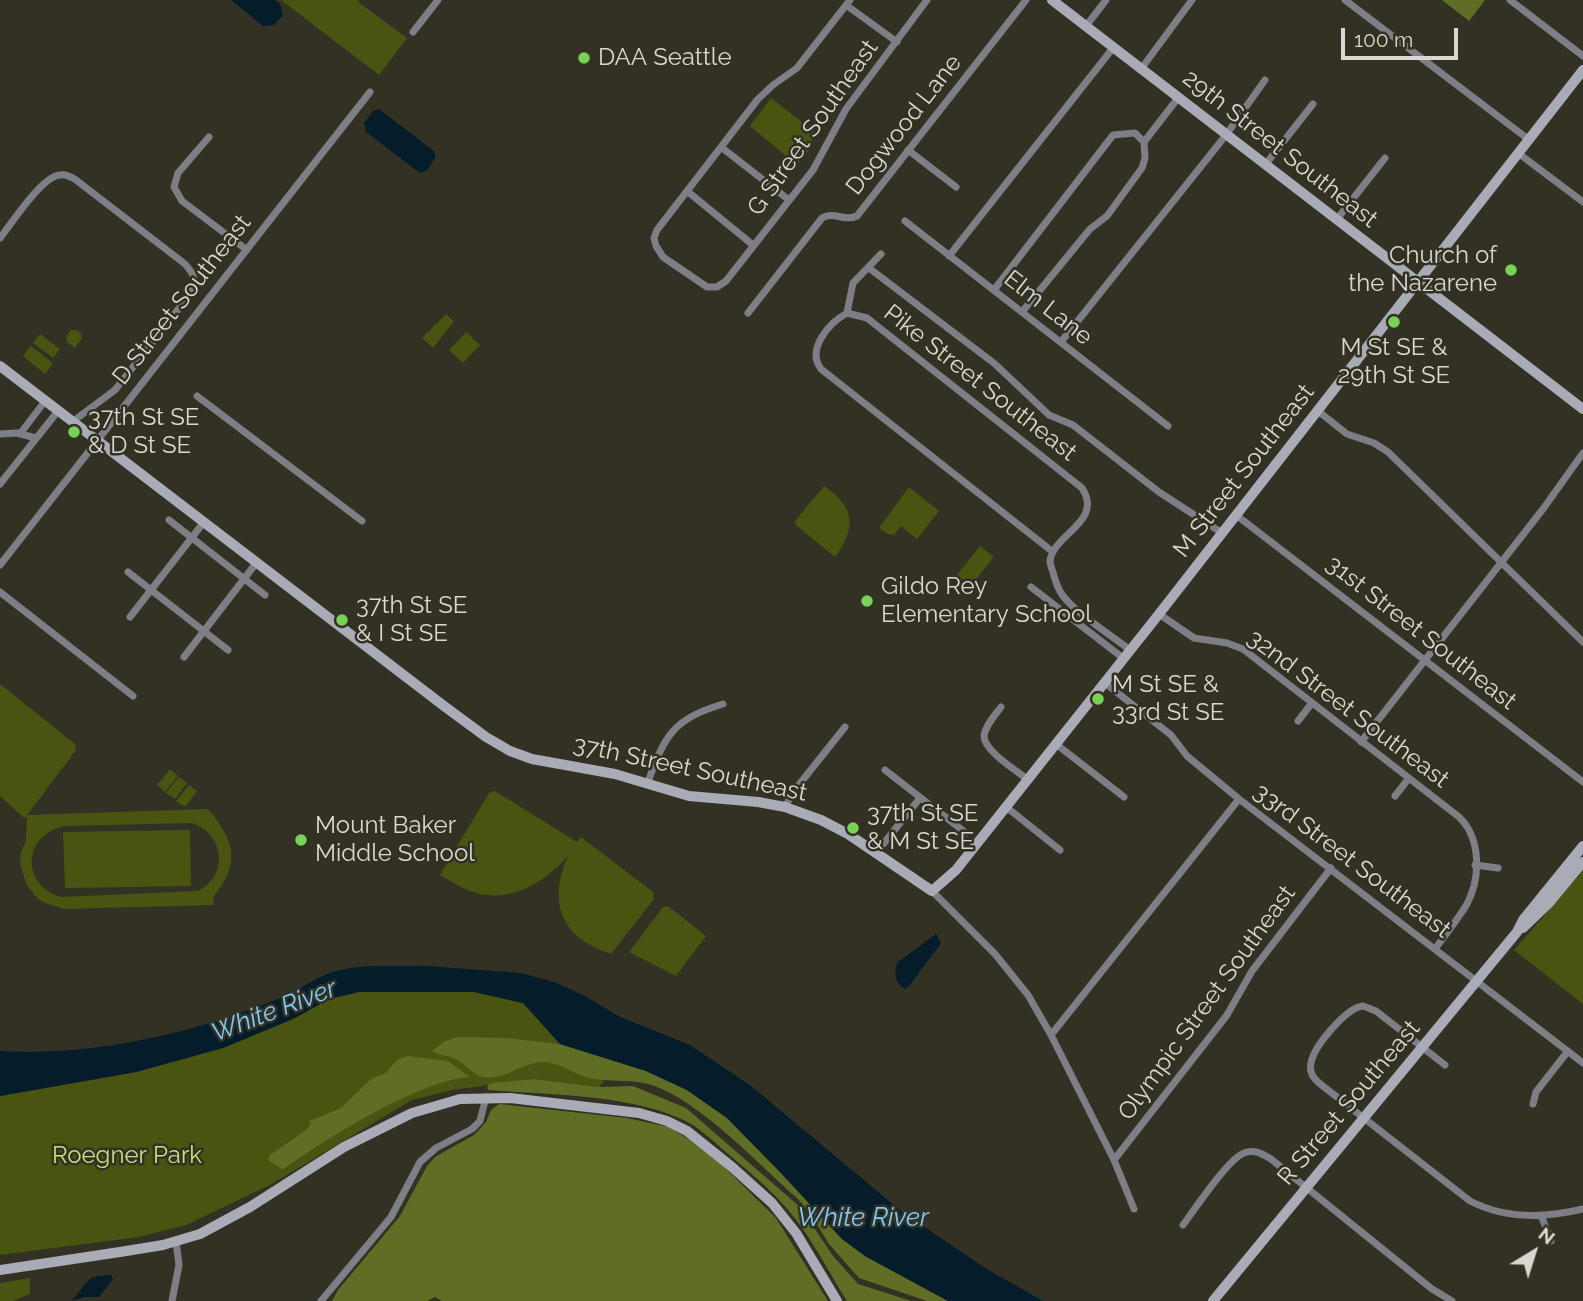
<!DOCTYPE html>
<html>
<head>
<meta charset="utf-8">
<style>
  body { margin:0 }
  #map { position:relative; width:1583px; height:1301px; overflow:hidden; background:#333123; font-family:Raleway,sans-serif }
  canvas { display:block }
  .north { position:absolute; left:1499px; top:1217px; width:70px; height:70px; -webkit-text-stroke:5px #333123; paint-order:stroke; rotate:38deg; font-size:19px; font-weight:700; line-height:28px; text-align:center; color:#d9d7cf }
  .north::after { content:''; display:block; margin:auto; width:24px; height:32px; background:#d9d7cf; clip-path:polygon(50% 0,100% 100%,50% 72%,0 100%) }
  .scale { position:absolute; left:1341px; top:28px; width:117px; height:32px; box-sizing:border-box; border:4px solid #d9d7cf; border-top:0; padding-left:9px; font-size:21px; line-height:24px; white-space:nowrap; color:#d9d7cf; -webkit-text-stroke:5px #333123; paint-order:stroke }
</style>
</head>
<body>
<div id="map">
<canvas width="1583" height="1301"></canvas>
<div class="north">N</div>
<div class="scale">100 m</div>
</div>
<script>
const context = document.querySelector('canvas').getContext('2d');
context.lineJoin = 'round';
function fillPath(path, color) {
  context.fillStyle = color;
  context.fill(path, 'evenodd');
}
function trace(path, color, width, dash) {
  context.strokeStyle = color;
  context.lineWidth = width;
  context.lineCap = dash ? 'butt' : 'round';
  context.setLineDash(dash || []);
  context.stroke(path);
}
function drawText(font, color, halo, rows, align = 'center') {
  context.font = font + ' Raleway,sans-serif';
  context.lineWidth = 5;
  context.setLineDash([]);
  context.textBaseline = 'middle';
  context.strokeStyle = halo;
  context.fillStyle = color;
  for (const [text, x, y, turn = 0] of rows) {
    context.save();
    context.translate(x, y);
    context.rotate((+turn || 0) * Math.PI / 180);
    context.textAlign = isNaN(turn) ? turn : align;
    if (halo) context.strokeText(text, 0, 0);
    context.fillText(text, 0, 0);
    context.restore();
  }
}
const green = new Path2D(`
  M281,0H359L358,2L407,38L379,75Z
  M771,98L816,133L812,140V146L797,165L750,126Z
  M446,314L454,321L433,348L422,338Z
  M71,330H77L81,333L82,338L75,348L67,342L66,337Z
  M466,332L480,345L463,363L449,350Z
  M40,334L60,349L53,358L33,343Z
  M31,346L53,363L45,374L23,356Z
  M824,486C855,507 857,527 835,557L796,525L795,521Z
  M909,487L939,511L917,539L901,526L894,535L888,534L879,528Z
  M980,546L994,557L971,586L957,575Z
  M0,684L75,744L76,750L27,815L208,809C235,840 241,864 213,897L214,905L65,909L47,904L39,900L26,884L20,863L21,853L26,840L27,817L24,818L0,796ZM191,823C224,833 230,875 198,891L61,897C19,885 24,831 67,826Z
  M170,769L178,776L165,792L157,785Z
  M179,777L187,783L175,799L166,793Z
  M189,785L197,791L185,807L176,801Z
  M495,791L577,842L581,837L653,892L654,899L611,954C602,950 593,947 585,942C553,921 554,886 568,856C545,881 516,901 480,894C466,891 452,882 440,875L489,793Z
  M190,830L191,886L65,888L63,832Z
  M1583,871V1004L1514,950Z
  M668,906L706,936L676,976L629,952L663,907Z
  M359,992H474L523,1003L560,1044L618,1063L599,1087L534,1079L452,1090L412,1100L270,1185L186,1225L139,1237L0,1255V1096L136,1072L223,1048L295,1018L329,999Z
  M30,1278V1294L13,1301H0V1283Z`);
const forest = new Path2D(`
  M1442,0H1485L1469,21Z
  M458,1037L506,1038L560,1044L646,1071L687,1090L727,1118L781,1173L842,1239L865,1256L948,1301H927L859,1278L829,1244L810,1213L798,1199C758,1164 701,1102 652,1085C633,1079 613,1082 594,1079C576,1076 563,1063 544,1062C522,1062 505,1081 483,1077C473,1075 465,1064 456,1059C448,1055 439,1056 432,1051L445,1041Z
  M408,1056L448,1061L470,1077C420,1080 327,1138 285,1168L282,1169L268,1160L270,1155L306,1130L311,1123L309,1121L341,1108L372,1078L386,1073L397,1060Z
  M534,1079L599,1087L633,1086L686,1108L800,1207L833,1256L858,1284L911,1301H847C828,1271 812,1238 789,1211C771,1189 748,1171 727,1153C712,1140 697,1125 679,1118C624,1094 549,1095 489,1090L487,1088L488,1085L492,1083Z
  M499,1104L627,1118L669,1127L690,1140L720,1163L776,1218L828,1301H442L435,1297L427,1301H332L338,1290L400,1216L427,1166L435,1157L474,1135L486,1122L491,1110Z`);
const water = new Path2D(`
  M231,0H275L280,4L283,15L274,25L263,26Z
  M379,109L435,152V158L427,170L420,173L366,132L364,123L373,111Z
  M936,934L941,943L909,986L905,989C895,984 893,972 898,962Z
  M428,966L521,973L554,982L583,995L620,1017L690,1045L751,1086L901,1211L985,1268L1043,1301H948L865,1256L842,1239L781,1173L727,1118L687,1090L646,1071L560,1044L523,1003L474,992H359L329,999L295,1018L223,1048L136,1072L0,1096V1051C93,1057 200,1032 285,996C301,989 316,977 333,972C362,963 398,967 428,966Z
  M107,1275H111L113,1279L99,1297H85L71,1301C78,1295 85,1282 90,1279C94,1276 101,1276 107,1275Z`);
const street = new Path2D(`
  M850,0L797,68L773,85L758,99L657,230L654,238L656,246L663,257L707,287H717L726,281L813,170L846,109L927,0
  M1345,0L1528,139
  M1510,0L1583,56
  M846,5L897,42
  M1086,26L1106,0
  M413,32L438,0
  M1141,69L1192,0
  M209,137L178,173L174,187L182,201L247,250
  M721,147L789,200
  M908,150L956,187
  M1518,153L1583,202
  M1265,165L1313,104
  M687,191L753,245
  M1337,219L1385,158
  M905,221L1168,426
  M0,238C12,223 42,176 60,175C66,174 71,177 76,180L185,264C193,273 198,281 191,293L115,390L72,422
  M949,256L1113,48
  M869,268L995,364L1049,415L1073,425L1159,492L1222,533
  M994,290L1113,135L1135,133L1144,142
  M1022,312L1090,229L1107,216L1142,168L1145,158L1144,142L1178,98
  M748,313L822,218C834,211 845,222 857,216L1026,0
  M847,313L853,283L881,254
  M1061,342L1226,135L1265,80
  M197,396L362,521
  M1318,411L1347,434L1374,443L1388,452L1583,642
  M0,434L17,433L36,438
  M20,434L45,401
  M0,484L58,411
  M1236,515L1583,782
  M169,520L265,595
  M1053,552L821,369C806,349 829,323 847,313L867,318L1082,488C1104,522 1053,534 1050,561C1050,565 1053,571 1054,576C1056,583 1059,591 1063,596C1077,614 1111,635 1130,650
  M0,565L370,92
  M128,572L228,650
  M1031,587L1123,658
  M0,592L133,696
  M1159,614L1194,638L1227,643L1243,649L1459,817C1481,838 1481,877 1467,904C1458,919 1446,934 1435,949
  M130,617L204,522
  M184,657L257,562
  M1105,683L1171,735L1187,756L1239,799L1583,1063
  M1001,707C995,715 985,726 984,736C984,751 1016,770 1027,779
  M1298,721L1312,703
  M1361,742L1543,509L1583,453
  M1056,744L1124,797
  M885,770L966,833
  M648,782C665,734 674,719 723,704
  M1395,796L1409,778
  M1005,806L1060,850
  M785,807L794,791L845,727
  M876,853L920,798
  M1475,865L1498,868
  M932,891L995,954L1028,995L1051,1035L1114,1160L1134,1209
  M1051,1035L1239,799
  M1445,1065L1376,1011L1363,1006C1346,1008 1314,1046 1311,1063C1309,1071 1313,1078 1319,1083L1470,1201C1505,1219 1546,1218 1583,1209
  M1533,1104L1536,1092L1568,1051
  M1114,1160L1227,1015L1252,971L1331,868
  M1541,1215L1551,1241
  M1183,1225C1195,1209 1228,1159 1244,1153C1254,1149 1263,1154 1271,1159L1432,1289L1452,1301
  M172,1301L179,1265L176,1241
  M321,1301L391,1217L420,1162L436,1148L472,1129L480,1121L486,1097`);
const secondary = new Path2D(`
  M1052,0L1583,409
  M0,366L444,706L486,737L510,751L532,759L615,774L689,796L758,802L785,807L821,820L848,834L932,891L956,870L1159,614L1583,70
  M1523,928L1548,904L1583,862
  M0,1270L120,1252L163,1245L200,1234L250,1207L344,1147L412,1113L460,1099L510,1098L639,1113L667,1121L687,1131L732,1167L772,1203L796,1233L837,1301
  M1213,1301L1517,932L1523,920L1583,846`);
const markers = [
  [584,58,7,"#78d258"],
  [1511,270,7,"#78d258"],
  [1394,322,7,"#78d258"],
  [74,432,7,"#78d258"],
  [867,601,7,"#78d258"],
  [342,620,7,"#78d258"],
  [1098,699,7,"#78d258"],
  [853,828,7,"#78d258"],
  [301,840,7,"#78d258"]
];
const poiNames = [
  ["DAA Seattle",598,58],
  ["Church of",1497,256,"right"],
  ["the Nazarene",1497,284,"right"],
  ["M St SE &",1394,348,"center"],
  ["29th St SE",1394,376,"center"],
  ["37th St SE",88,418],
  ["& D St SE",88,446],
  ["Gildo Rey",881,587],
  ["Elementary School",881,615],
  ["37th St SE",356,606],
  ["& I St SE",356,634],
  ["M St SE &",1112,685],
  ["33rd St SE",1112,713],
  ["37th St SE",867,814],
  ["& M St SE",867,842],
  ["Mount Baker",315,826],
  ["Middle School",315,854]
];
const streetNames = [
  ["Dogwood Lane",904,125,-52],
  ["G Street Southeast",813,128,-55],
  ["29th Street Southeast",1280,149,38],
  ["D Street Southeast",182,300,-52],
  ["Elm Lane",1048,308,38],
  ["Pike Street Southeast",980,383,38],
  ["M Street Southeast",1244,471,-52],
  ["31st Street Southeast",1421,633,38],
  ["32nd Street Southeast",1348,709,37],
  ["37th Street Southeast",690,769,12],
  ["33rd Street Southeast",1352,861,37],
  ["Olympic Street Southeast",1207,1003,-54],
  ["R Street Southeast",1349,1103,-50]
];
const parkNames = [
  ["Roegner Park",127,1156]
];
const waterNames = [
  ["White River",274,1011,-21],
  ["White River",863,1218]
];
fillPath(green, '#485410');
fillPath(forest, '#5f6d25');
fillPath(water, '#051d2a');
trace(street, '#7e7f86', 7);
trace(secondary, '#a9acb7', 10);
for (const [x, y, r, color] of markers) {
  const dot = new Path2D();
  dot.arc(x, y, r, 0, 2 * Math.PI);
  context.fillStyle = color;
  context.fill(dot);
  trace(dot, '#333123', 2.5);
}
drawText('24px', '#d9d7cf', '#333123', poiNames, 'left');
drawText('24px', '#d9d7cf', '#333123', streetNames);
drawText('24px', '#c9df7b', '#333123', parkNames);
drawText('italic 26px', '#7ccaf9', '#333123', waterNames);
</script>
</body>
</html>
